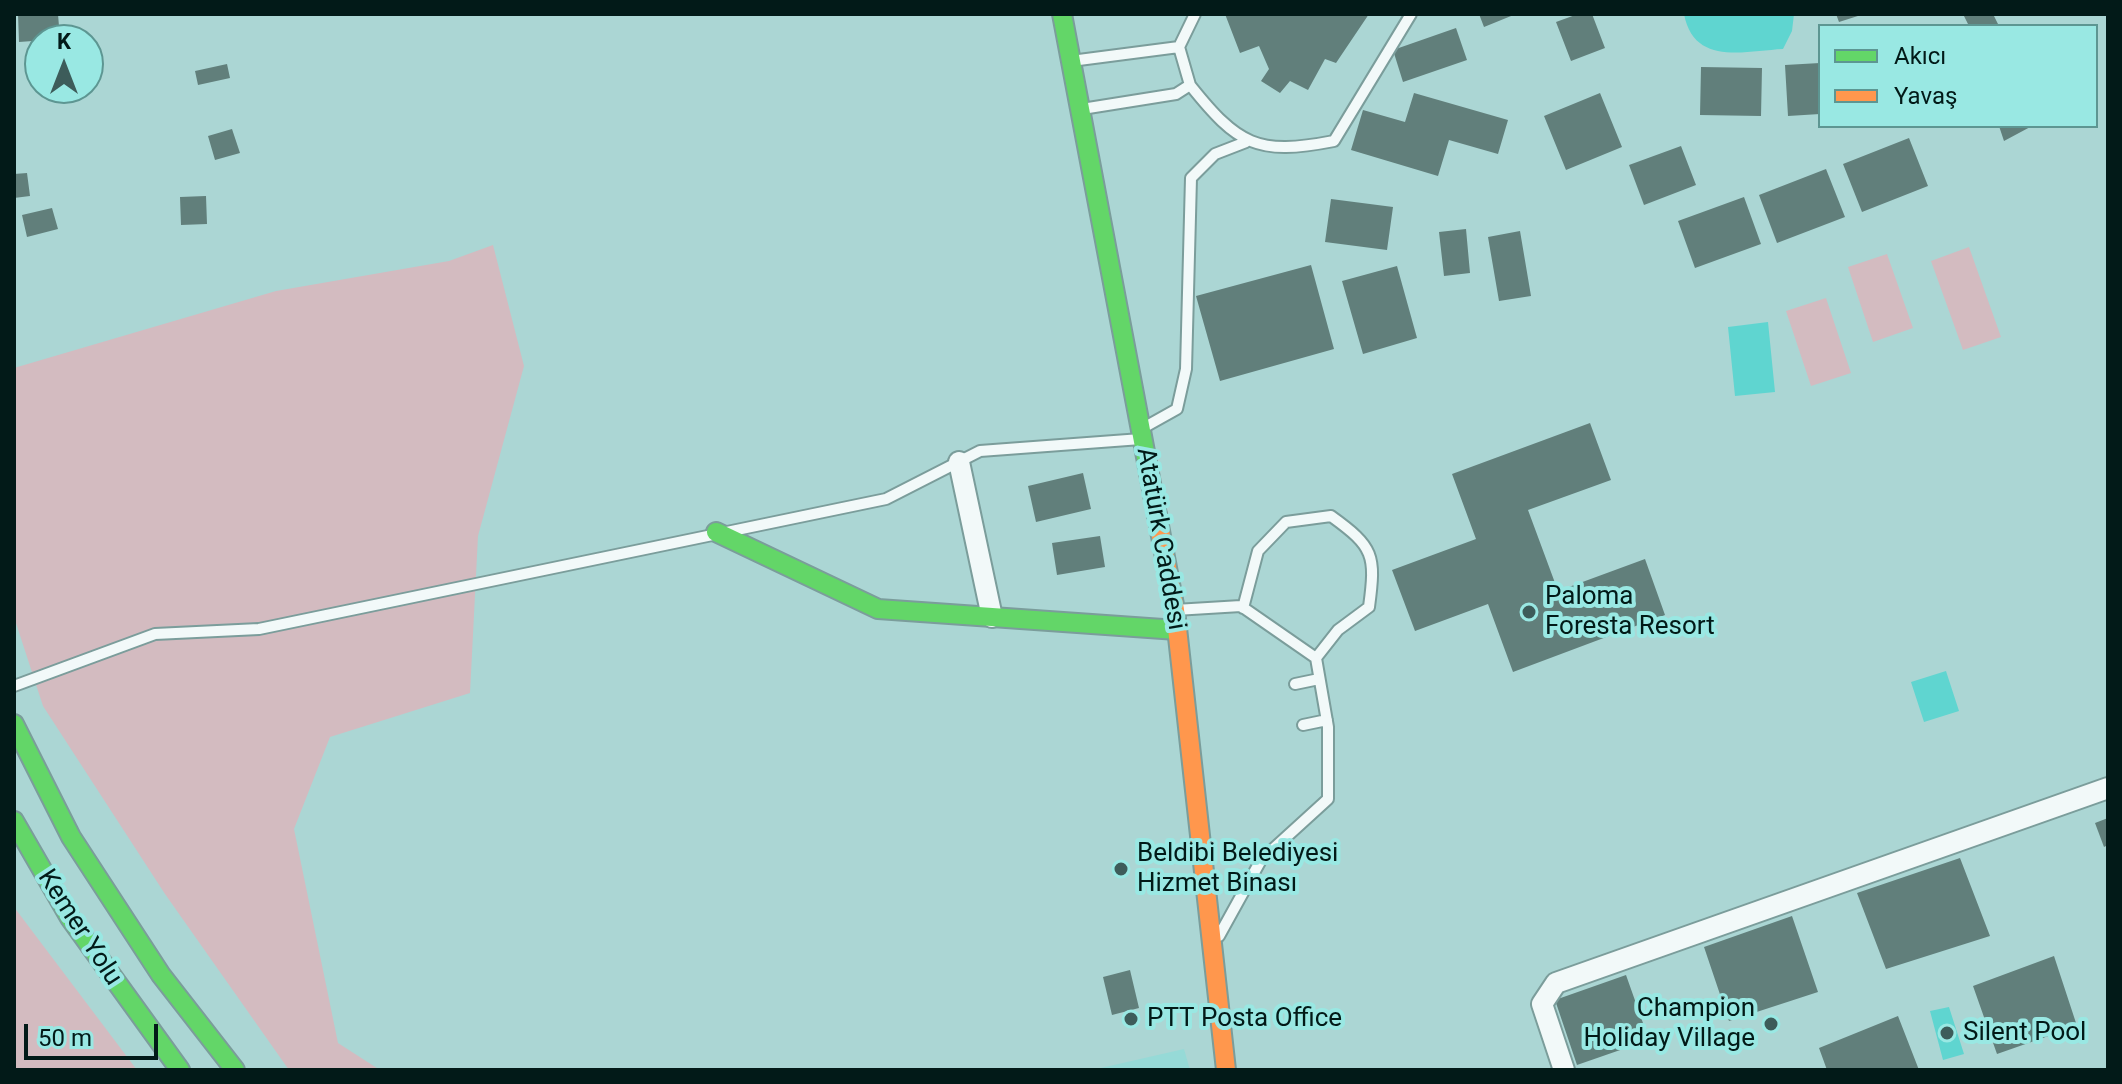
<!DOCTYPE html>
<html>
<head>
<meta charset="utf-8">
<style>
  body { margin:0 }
  #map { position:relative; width:2122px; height:1084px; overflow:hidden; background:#abd6d4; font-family:Roboto,sans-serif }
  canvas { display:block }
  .frame { position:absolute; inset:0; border:16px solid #021a18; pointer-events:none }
  .legend { position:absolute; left:1818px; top:24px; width:280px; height:104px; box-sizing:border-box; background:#99e8e3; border:2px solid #5d9692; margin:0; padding:10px 14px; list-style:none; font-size:24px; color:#021a18 }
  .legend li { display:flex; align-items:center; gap:16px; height:40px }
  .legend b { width:40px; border:2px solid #5d9692 }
  .north { position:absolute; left:24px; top:24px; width:80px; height:80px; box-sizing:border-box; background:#99e8e3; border:2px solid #5d9692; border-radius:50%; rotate:0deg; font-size:22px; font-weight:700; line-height:32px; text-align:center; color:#021a18 }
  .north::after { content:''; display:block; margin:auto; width:28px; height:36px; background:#3d5c5a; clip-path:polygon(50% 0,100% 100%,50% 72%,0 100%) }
  .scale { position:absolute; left:24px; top:1024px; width:134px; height:36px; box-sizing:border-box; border:4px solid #021a18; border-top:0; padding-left:10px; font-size:24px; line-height:28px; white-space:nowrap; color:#021a18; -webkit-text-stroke:6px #99e8e3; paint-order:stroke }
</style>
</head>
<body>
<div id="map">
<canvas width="2122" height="1084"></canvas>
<div class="frame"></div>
<ul class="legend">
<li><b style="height:10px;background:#63d668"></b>Akıcı</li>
<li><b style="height:10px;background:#ff974d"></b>Yavaş</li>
</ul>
<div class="north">K</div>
<div class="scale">50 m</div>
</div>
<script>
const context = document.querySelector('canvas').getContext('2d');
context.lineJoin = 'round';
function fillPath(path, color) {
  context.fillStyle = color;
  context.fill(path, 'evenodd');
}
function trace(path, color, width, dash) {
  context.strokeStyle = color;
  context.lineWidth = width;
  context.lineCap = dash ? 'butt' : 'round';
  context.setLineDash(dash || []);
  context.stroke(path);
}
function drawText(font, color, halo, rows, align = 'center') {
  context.font = font + ' Roboto,sans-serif';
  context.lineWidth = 8;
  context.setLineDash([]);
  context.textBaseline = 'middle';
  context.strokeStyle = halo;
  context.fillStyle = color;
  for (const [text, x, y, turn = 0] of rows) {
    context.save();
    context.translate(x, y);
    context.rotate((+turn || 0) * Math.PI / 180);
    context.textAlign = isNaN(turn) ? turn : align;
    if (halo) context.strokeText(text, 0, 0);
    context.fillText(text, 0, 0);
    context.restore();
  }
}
const built = new Path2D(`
  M1184,1049L1190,1070H1092Z`);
const green = new Path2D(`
  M493,245L524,366L478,536L470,693L330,737L294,829L338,1043L380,1070H289L165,894L43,706L14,617V368L276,291L449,261Z
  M1969,247L2001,337L1963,350L1931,261Z
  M1887,254L1913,328L1873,342L1848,267Z
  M1826,298L1851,373L1811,386L1786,311Z
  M14,907L137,1070H14Z`);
const water = new Path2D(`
  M1684,14H1794L1792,31L1783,49C1744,51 1694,66 1684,14Z
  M1768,322L1775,392L1735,396L1728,327Z
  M1946,671L1959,711L1924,722L1911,682Z
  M1949,1007L1964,1054L1943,1060L1930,1011Z`);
const building = new Path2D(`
  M18,14H58L60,39L19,42Z
  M1225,14H1369L1336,63L1325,59L1308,90L1290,81L1280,93L1261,81L1269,69L1259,46L1240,53Z
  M1479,14H1516L1484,27Z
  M1578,14H1592L1605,48L1571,61L1556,22Z
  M1836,14H1861V15L1839,22Z
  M1963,14H1993L1999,26H1969Z
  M1456,28L1467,60L1403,82L1393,50Z
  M1820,63V114L1788,116L1785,65Z
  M227,64L230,78L198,85L195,71Z
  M1701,67L1762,68L1761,116L1700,115Z
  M1414,93L1508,120L1498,154L1449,140L1438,176L1351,150L1363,110L1405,122Z
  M1600,93L1622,147L1566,170L1544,116Z
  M1999,126H2032L2004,141Z
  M232,129L240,153L215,160L208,136Z
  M1909,138L1928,186L1862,212L1843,164Z
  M1681,146L1696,185L1644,205L1629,165Z
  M1826,169L1845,217L1777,243L1759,195Z
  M27,173L30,196L14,198V174Z
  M206,196L207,224L181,225L180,197Z
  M1744,197L1761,244L1695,268L1678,221Z
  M1331,199L1393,207L1387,250L1325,242Z
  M52,208L58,229L27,237L22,215Z
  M1466,229L1470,273L1444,276L1439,232Z
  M1520,231L1531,296L1499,301L1488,237Z
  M1311,265L1334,349L1220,381L1196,296Z
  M1397,266L1417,338L1363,354L1342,281Z
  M1590,423L1611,480L1528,510L1558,591L1645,559L1665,615L1513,672L1488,604L1415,631L1392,570L1476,539L1452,474Z
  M1083,473L1091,509L1036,522L1028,486Z
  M1100,536L1105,567L1057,575L1052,543Z
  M2108,818V845L2104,847L2095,823Z
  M1960,858L1990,936L1886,969L1857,893Z
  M1792,916L1818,992L1729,1021L1704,947Z
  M2054,956L2077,1026L1997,1054L1973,986Z
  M1130,970L1139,1008L1112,1015L1103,977Z
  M1626,975L1649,1040L1577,1065L1555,1000Z
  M1898,1016L1919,1070H1827L1819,1048Z`);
const lane = new Path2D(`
  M1179,47L1195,14
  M1071,61L1179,47L1190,85L1176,94L1082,109
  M1190,85C1238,145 1257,156 1334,141L1411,14
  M1143,428L1177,409L1186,369L1191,178L1215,154L1246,142
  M1243,608L1258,551L1286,522L1331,516C1374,547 1376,555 1369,607L1338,630L1316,658
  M1175,610L1241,606L1316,658L1328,727V799L1261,860L1219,936
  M1295,684L1319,679
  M14,686L155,634L259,629L886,499L980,451L1141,439
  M1303,725L1327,720`);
const street = new Path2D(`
  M959,462L992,617
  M1564,1070L1542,1004L1556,983L2108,788`);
const fast = new Path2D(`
  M1062,14L1157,515
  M716,532L878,609L1177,630
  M14,724L71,837L161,975L235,1070
  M14,821L70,918L180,1070`);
const slow = new Path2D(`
  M1157,515L1175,610L1226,1070`);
const markers = [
  [1529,612,8,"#3d5c5a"],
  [1121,869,8,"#3d5c5a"],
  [1131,1019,8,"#3d5c5a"],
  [1771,1024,8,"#3d5c5a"],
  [1947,1033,8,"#3d5c5a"]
];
const streetNames = [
  ["Atatürk Caddesi",1160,539,80],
  ["Kemer Yolu",79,928,57]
];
const poiNames = [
  ["Paloma",1545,597],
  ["Foresta Resort",1545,627],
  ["Beldibi Belediyesi",1137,854],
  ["Hizmet Binası",1137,884],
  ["Champion",1755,1009,"right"],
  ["Holiday Village",1755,1039,"right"],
  ["PTT Posta Office",1147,1019],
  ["Silent Pool",1963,1033]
];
fillPath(built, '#96dad7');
fillPath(green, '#d3bbc0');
fillPath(water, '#5fd5d0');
fillPath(building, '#617f7b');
trace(lane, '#7b9d9b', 14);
trace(street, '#7b9d9b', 24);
trace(fast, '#7b9d9b', 22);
trace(slow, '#7b9d9b', 22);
trace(lane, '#f2f9f9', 10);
trace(street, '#f2f9f9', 20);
trace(fast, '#63d668', 18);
trace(slow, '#ff974d', 18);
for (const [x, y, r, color] of markers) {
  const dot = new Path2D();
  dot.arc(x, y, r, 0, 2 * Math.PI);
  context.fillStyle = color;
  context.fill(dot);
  trace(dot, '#99e8e3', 3);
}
drawText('26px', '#021a18', '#99e8e3', streetNames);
drawText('26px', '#021a18', '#99e8e3', poiNames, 'left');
</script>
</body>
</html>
